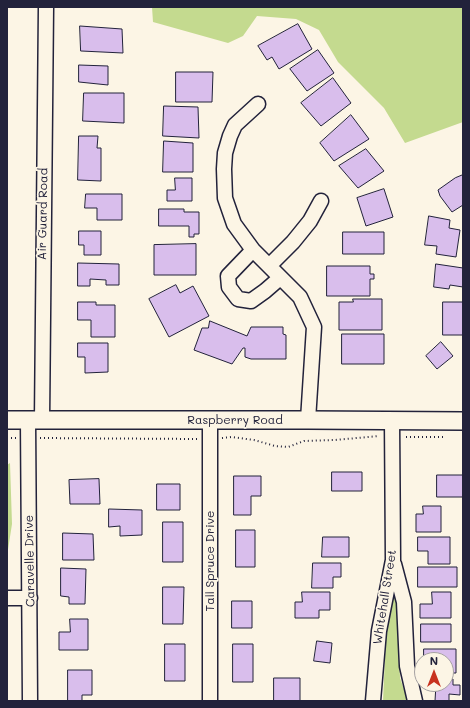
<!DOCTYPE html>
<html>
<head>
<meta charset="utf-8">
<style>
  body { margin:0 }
  #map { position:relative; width:470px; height:708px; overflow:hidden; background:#fcf5e5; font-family:Mali,sans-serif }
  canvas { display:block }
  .frame { position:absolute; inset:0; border:8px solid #22223b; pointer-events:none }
  .north { position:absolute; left:414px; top:652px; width:40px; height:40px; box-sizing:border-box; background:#fcf5e5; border:1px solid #a5a1a1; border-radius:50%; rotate:0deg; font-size:11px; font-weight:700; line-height:16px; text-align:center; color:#22223b }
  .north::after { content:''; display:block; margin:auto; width:14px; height:18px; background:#c8321e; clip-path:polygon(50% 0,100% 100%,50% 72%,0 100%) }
</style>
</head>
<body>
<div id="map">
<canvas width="470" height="708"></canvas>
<div class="frame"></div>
<div class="north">N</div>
</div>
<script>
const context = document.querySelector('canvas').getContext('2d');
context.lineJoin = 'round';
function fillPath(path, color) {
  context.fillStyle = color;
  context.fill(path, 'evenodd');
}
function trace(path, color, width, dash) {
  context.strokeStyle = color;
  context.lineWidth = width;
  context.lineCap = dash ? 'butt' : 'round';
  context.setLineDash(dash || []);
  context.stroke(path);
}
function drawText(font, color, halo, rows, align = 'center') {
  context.font = font + ' Mali,sans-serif';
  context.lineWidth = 3.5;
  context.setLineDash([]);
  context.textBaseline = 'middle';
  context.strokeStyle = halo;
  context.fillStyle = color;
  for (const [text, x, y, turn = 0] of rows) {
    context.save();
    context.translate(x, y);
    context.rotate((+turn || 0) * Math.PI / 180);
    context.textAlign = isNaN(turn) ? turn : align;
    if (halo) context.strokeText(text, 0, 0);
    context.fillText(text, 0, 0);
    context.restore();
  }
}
const green = new Path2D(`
  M152,7H463V122L405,143L384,108L338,62L319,30L296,19L257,16L243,36L228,43L153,22Z
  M10,463L12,524L7,556V465Z
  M397,585L400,678L408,701H383L388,591Z`);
const building = new Path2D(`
  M298,24L312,49L279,69L272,57L267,60L258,46Z
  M80,26L122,29L123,53L81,51Z
  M318,50L334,73L307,91L290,69Z
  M79,65L108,66V85L79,82Z
  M176,72H213L212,102H176Z
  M333,78L351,103L321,126L301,103Z
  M84,93H124V123L83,121Z
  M164,106L198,107L199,138L163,136Z
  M351,115L369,139L334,161L320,143Z
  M79,136H98L97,148H101V181L78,180Z
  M164,141L193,143V172H163Z
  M366,149L384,171L358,188L339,166Z
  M463,175V205L452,212L440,196L438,190L455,178Z
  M175,178H192V201H167V190H175Z
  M384,189L393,217L366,226L357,198Z
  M86,194H122V220H97V208H85Z
  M159,209H184V212H199V234H194V237H189V226H159Z
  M429,216L450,220L449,228L460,230L456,257L436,254L437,246L425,245Z
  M79,231H101V255H84V245H79Z
  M343,232H384V254H343Z
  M196,244V275H154V245Z
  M78,263L119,264V285H106V280L90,279V286H78Z
  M436,264L463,268V287L450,285L449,289L434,287Z
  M327,266H370V274H374V279H370V296H327Z
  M176,285L180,293L193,286L209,316L169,337L149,299Z
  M353,299H382V330H339V302H353Z
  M78,302H96V305H115V337H91V320H78Z
  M443,302H463V335H443Z
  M210,321L247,336L251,327H283V334L286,335V359H251L245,357V348H243L232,364L194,350L202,328H208Z
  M342,334H384V364H342Z
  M441,342L453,356L437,369L426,356Z
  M78,343H108V372L85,373V357H78Z
  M332,472H362V491H332Z
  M437,475H463V497H437Z
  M234,476H261V496H251V515H234Z
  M99,479L100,504H70L69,480Z
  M157,484H180V510H157Z
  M423,506H441V532H416V514H423Z
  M109,509L142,510V535L120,536V526L109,527Z
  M163,522H183V562H163Z
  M236,530H255V567H236Z
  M63,533L93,534L94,560H63Z
  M323,537H349V557H322Z
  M418,537H450V564H428V551H418Z
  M313,563H341V577H333V588H312Z
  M418,567H457V587H418Z
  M61,568L86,569L85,604H69V597L61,596Z
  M163,587H184L183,624H163Z
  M302,592H330V610H319V618H295V602H302Z
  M432,592H451V618H420V604H432Z
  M232,601H252V628H232Z
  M70,619H88V650H59V632H70Z
  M421,624H451V642H421Z
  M317,641L332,643L330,663L314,661Z
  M165,644H185V681H165Z
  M233,644H253V682H233Z
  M424,649H456V673H446V660H424Z
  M68,670H92V695H82V701H68Z
  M274,678H300V701H274Z
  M446,679H453V685H460V695L449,694V701H435L436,684H446Z`);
const path = new Path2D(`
  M406,437H445
  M7,438H16
  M40,438L198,439
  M222,438L232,437L254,440L275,446L288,447L304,441L335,440L379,436`);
const minor = new Path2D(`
  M258,104L235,125L230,136L225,153L224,169L225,198L234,224L253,250L300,297L314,327L308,420
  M253,250L228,276L229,287L238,299L251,301L265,291L280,278
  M269,266L293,242L310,221L321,201
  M28,420L30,701
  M42,420L46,7
  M394,564L404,602L407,666L415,701
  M7,598H30
  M210,701V420
  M373,701L379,631L393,560L392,420`);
const major = new Path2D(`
  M7,420H308L463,421`);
const streetNames = [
  ["Air Guard Road",43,214,-89],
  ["Raspberry Road",235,420],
  ["Caravelle Drive",30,561,-91],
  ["Tall Spruce Drive",210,561,-90],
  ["Whitehall Street",385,597,-81]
];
fillPath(green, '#c4da8f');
fillPath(building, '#d9beec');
trace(building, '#22223b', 1);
trace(minor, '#22223b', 17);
trace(major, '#22223b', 20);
trace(path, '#22223b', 2, [1, 3]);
trace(minor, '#fcf5e5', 14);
trace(major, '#fcf5e5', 17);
drawText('12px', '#22223b', '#fcf5e5', streetNames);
</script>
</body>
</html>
